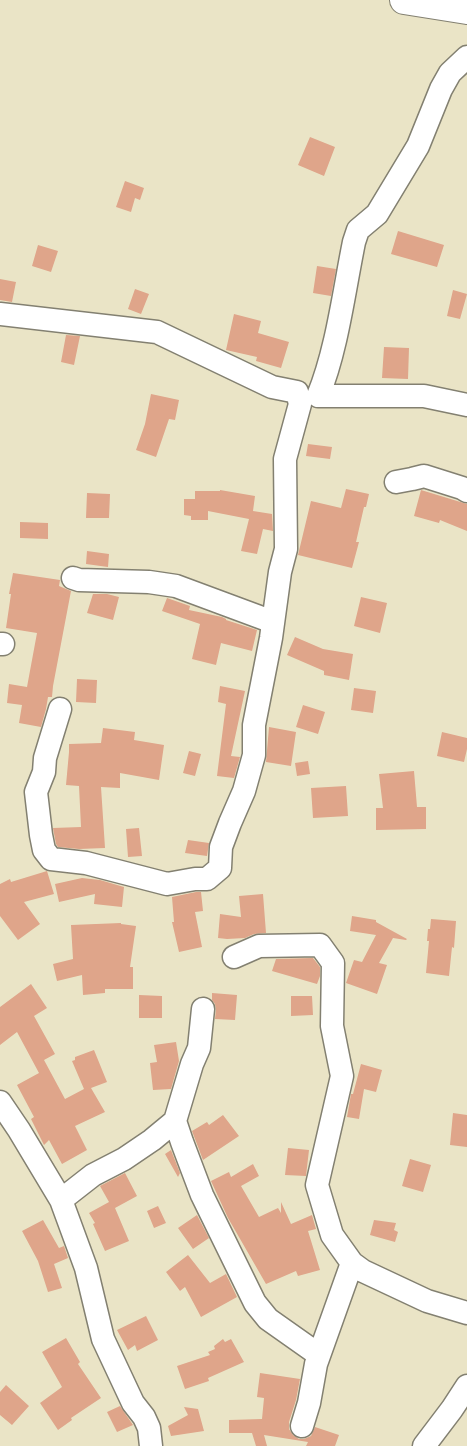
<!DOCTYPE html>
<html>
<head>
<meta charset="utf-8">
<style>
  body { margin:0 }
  canvas { display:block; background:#eae4c6 }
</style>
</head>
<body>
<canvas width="467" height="1446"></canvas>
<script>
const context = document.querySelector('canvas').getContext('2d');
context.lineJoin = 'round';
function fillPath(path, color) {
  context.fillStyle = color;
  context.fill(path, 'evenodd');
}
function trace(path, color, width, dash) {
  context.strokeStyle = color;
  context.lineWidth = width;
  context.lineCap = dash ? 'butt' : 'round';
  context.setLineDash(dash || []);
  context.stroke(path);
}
const building = new Path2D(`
  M310,137L335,147L324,176L298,165Z
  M125,181L144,188L140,200L135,198L131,212L116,207Z
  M398,231L444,245L437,267L391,254Z
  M38,245L58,251L51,272L32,266Z
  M317,266L336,269L331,296L313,293Z
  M0,279L16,282L12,302L0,300Z
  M135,289L149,294L141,314L128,309Z
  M453,290L467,294L460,319L447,316Z
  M234,314L261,321L258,333L289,342L281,368L256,361L257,357L226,350Z
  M66,335L80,336L74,365L61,362Z
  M384,347L409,348L408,379L382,378Z
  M151,394L179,400L175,420L169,419L156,457L136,450L145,424Z
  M308,444L332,447L330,459L306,456Z
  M346,489L369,494L366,507H364L356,542H359L352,568L298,555L311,501L341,508Z
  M220,490L255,496L253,511L272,514L273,531L263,529L257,554L241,551L249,519L208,511V520H191V516L184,515V499H195V491H220Z
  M421,490L467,504V531L440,520L439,523L414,516Z
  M87,493L110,494L109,518H86Z
  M20,522L48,523V539L20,538Z
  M87,551L109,554L108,567L86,564Z
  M13,573L60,580L59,586L71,591L53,686L52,697H48L46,709L41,727L19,723L22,705L7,703L9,684L27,687L37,633L6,628L11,594H9Z
  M93,594H107L119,597L113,620L87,613Z
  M361,597L387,603L380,633L354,626Z
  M167,598L190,606L189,610L222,617L226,619V620L257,630L252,651L221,643L216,665L192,659L200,624L162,611Z
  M295,637L323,649L353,654L349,680L324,675V671L287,655Z
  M77,679L97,680L96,703L76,702Z
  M220,686L245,691L231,756L240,757L234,778L217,776L226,704L218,702Z
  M354,688L376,691L373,713L351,710Z
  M303,705L325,712L318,734L296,727Z
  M269,727L296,732L291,766L266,762Z
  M103,728L135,732L134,740L164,745L159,780L120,773V788L101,787L105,848L79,849L58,847L56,844L53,828L81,827L79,786L66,785L69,752V744L101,743Z
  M442,732L467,738V749L464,762L437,756Z
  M189,751L201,754L195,776L183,773Z
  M308,761L310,774L297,776L295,763Z
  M414,771L417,807H426V829L376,830V808H383L379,774Z
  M346,786L348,816L313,818L311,788Z
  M139,828L142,856L128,857L126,829Z
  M188,840L209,843L207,856L185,853Z
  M47,871L54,894L24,902L40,924L18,940L0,916V884L10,879L11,882Z
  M82,878L100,880L124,887L122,907L94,904L95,894L59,902L55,884Z
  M196,892H201L203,911L195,912L202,947L179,952L172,922H174L172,897Z
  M263,894L266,933L254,934L245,938L227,939L218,938L220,914L241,917L239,896Z
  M352,916L376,920V922L407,939L406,940L393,938L379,963L387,965L377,994L346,983L354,960L362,962L376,935L350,931Z
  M431,919L456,921L454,948L452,947L449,976L426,973L429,941H427L428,929H430Z
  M121,923V924L136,926L130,967H133V989H105V993L83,995L82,975L57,981L53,964L73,959L71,925Z
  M313,958L320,967V976L317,984L272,971L276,959Z
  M31,984L47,1008L34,1016L55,1054L44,1060L65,1099L84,1089L72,1061L75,1060V1057L94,1050L107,1082L91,1088L105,1112L75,1126L87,1150L62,1164L49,1140L44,1145L31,1119L34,1117L17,1085L39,1073L17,1032L0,1045V1007Z
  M212,993L237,995L235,1020L215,1019L216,1010L215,1004L212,1000Z
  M139,995L162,996V1018H139Z
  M291,996H312L313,1015L291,1016Z
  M176,1042L179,1061L171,1089L153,1090L150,1063L157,1062L154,1045Z
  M361,1064L382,1070L376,1092L364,1089L359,1119L347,1117L351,1094H353Z
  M453,1113L467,1115V1147L450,1145Z
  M223,1115L239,1136L203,1160L192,1131L207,1122L209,1125Z
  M288,1148L309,1150L306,1176L285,1175Z
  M171,1150L180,1173L178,1177L165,1154Z
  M410,1159L431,1165L423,1192L402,1186Z
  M253,1164L259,1176L241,1186L259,1217L278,1208L281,1213V1202L291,1224L312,1215L316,1229L308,1231L320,1270L298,1276L296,1271L266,1284L228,1218L211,1181L229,1172L231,1177Z
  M125,1173L137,1196L115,1208L129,1241L105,1251L93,1224L95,1223L89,1213L109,1202L100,1186Z
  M158,1206L166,1223L154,1228L147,1211Z
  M197,1215L209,1238L193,1249L178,1228Z
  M43,1220L59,1248L64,1246L68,1258L54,1264L62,1288L48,1292L38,1261L22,1231Z
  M374,1220L396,1223L394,1230L398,1232L395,1242L370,1235Z
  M188,1255L210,1283L226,1274L237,1297L201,1317L185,1287L180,1291L166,1272Z
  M146,1316L158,1340L137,1351L135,1345L128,1350L117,1330Z
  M66,1338L80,1362L78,1364L101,1398L71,1418L72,1420L58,1430L40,1403L62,1387L42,1352Z
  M223,1339L225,1342L231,1339L244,1362L208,1378L209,1381L185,1389L177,1366L210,1355L208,1352L215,1349L214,1346Z
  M260,1373L300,1379L296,1400L289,1422V1429L293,1435L299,1439H304L311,1436L315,1427L339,1435L335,1446H306L308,1442L264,1435L267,1446H256L252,1433H229V1420L262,1419L264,1398L257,1397Z
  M6,1385L29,1406L12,1425L0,1415V1392Z
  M120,1406L133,1425L117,1432L107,1412Z
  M184,1407L198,1409L204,1431L171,1436L168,1426L188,1415Z`);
const minor = new Path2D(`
  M467,57L450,73L441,89L418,146L377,214L358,230L354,242C344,291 337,350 318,396H424L467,405
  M0,314L157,332L272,387L297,392L300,404L285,459L286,549L280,572L271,638L254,725V755L244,791L230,823L221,847L220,868L207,879H195L167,884L86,863L51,859L44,850L41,835L36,792L44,772L45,758L60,709
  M396,482L412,479L424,476L462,488L467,491
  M73,578L79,580L149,582L176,586L273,622
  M0,644H3
  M234,957L259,946L320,945L333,963L332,1026L342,1076L317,1185L332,1235L352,1263L363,1271L427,1301L467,1313
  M203,1009L199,1048L192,1064L175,1121L182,1142L202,1195L255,1303L268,1319L319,1355
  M0,1102L19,1130L61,1200L86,1268L103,1339L133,1403L144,1417L149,1428L151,1446
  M61,1200L93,1175L124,1159L152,1140L175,1121
  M302,1426L309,1403L316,1364L352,1263
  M424,1446L452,1409L467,1386`);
const highway = new Path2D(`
  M404,0L467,10`);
fillPath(building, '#dfa58a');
trace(minor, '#838071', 25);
trace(highway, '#838071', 30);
trace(minor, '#fff', 22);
trace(highway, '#fff', 28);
</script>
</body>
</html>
